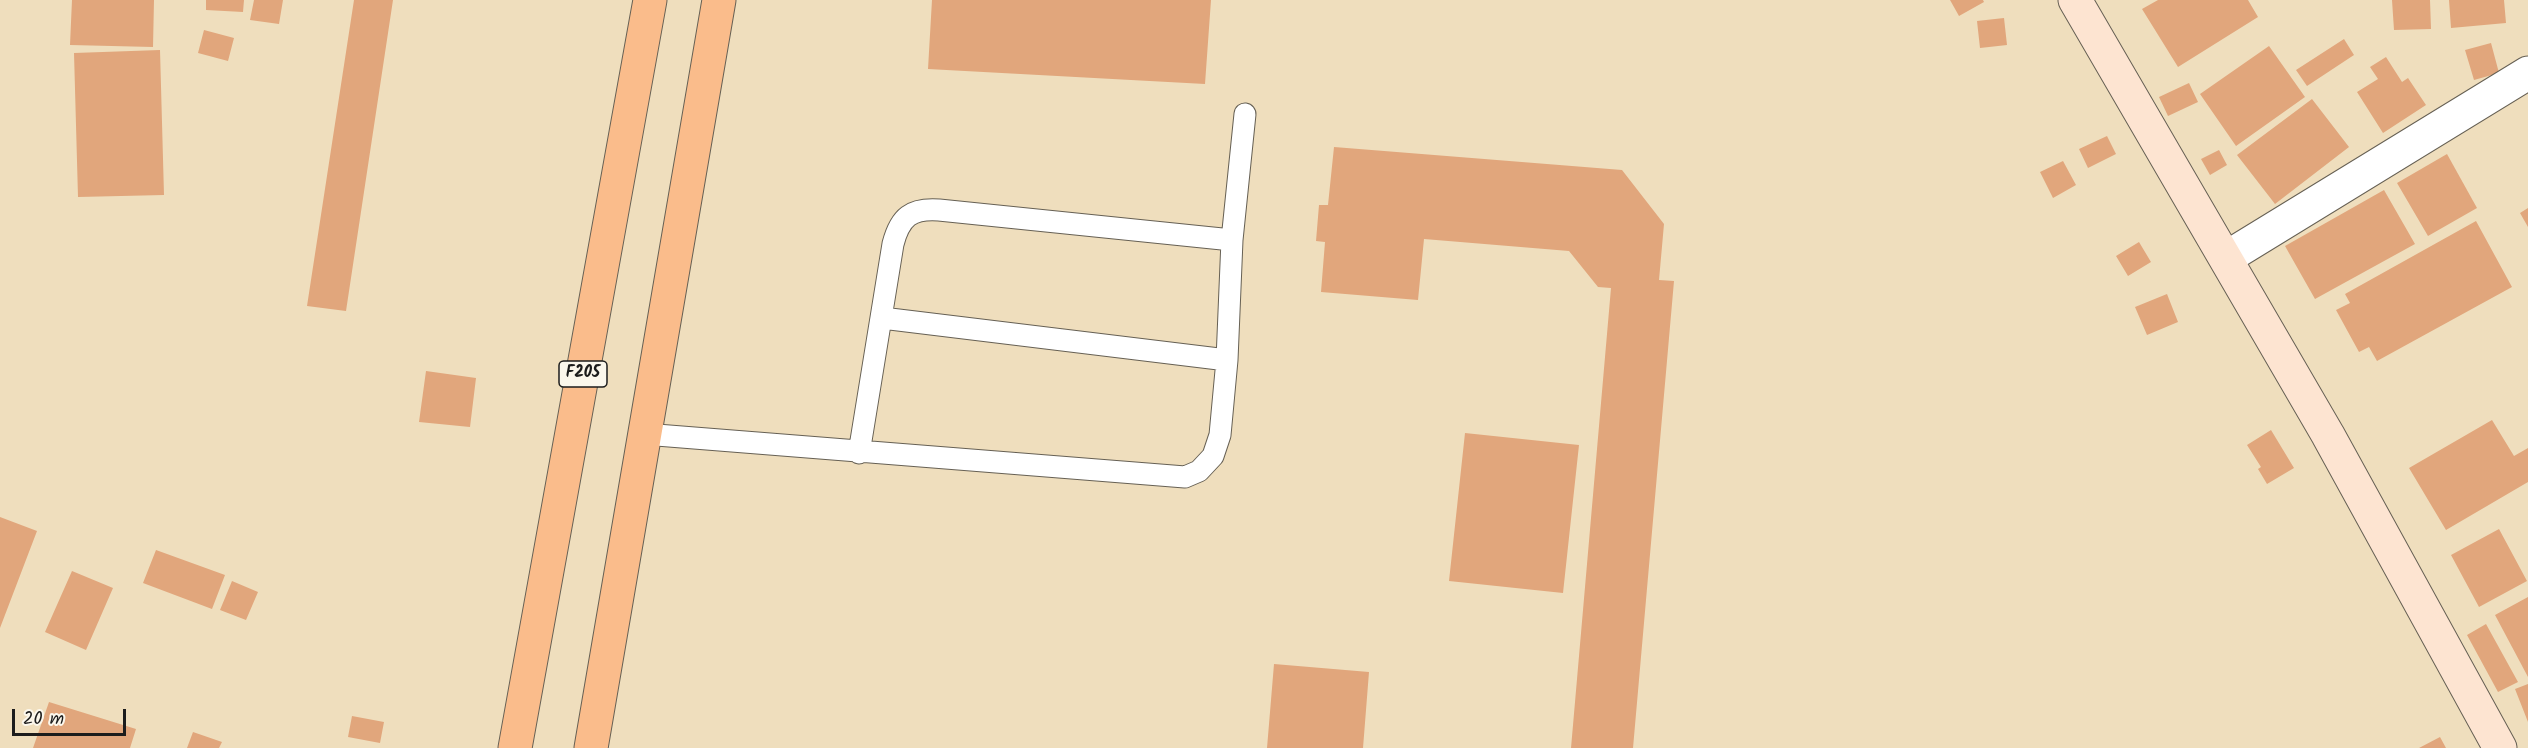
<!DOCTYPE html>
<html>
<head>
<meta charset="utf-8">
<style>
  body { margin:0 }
  #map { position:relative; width:2528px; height:748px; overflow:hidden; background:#efdebd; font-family:Kalam,sans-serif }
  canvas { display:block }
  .scale { position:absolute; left:12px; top:709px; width:114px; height:27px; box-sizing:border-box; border:3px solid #1c1c1c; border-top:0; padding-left:8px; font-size:18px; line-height:21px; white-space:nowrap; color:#1c1c1c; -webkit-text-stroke:4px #fbf7ec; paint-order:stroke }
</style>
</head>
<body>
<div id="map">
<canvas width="2528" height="748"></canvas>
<div class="scale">20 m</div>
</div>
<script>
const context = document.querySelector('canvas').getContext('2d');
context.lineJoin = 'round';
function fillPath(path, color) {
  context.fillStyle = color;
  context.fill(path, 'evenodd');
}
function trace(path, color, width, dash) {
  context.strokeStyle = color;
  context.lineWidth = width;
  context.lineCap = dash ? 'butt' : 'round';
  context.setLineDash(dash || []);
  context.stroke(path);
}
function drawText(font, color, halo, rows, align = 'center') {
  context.font = font + ' Kalam,sans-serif';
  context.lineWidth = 5;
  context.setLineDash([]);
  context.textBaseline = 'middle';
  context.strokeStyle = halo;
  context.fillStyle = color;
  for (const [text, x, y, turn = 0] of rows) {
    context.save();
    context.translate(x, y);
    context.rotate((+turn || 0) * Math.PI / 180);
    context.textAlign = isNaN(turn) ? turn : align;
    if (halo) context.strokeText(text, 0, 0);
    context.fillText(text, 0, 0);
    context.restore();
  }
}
const building = new Path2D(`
  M72,0H154L153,47L70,45Z
  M206,0H244L243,12L206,10Z
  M254,0H283L279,24L250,20Z
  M354,0H393L346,311L307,306Z
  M932,0H1211L1205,84L928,69Z
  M1950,0H1983L1984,2L1959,16Z
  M2158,0H2248L2258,17L2178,67L2142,9Z
  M2392,0H2430L2431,29L2394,30Z
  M2449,0H2504L2506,23L2451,28Z
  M2004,18L2007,45L1980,48L1977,21Z
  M204,30L234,38L228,61L198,53Z
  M2344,39L2354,55L2307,86L2296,70Z
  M2491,43L2499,73L2474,80L2465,50Z
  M2269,46L2305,97L2236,146L2200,94Z
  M160,50L164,195L78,197L74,53Z
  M2386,57L2402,82L2408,78L2426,105L2383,133L2357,92L2378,79L2370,67Z
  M2189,83L2198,102L2168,116L2159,97Z
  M2312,99L2349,147L2275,204L2237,155Z
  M2107,136L2116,154L2088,168L2079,149Z
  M1334,147L1622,170L1664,224L1659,280L1674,281L1633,748H1571L1611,288L1598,287L1569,251L1424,239L1418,300L1321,292L1325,242L1316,241L1319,205H1328Z
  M2219,150L2227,165L2210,175L2201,159Z
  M2447,154L2477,208L2428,236L2397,183Z
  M2063,161L2076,185L2053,198L2040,172Z
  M2384,190L2415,244L2315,299L2285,246Z
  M2528,208V227L2520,213Z
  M2476,221L2512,287L2377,361L2369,347L2359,352L2336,310L2350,303L2345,294Z
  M2139,242L2151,262L2128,276L2116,256Z
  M2167,294L2178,322L2147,335L2135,307Z
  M426,371L476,378L470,427L419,422Z
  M2492,420L2514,456L2528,448V482L2446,530L2409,468Z
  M2271,430L2294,468L2267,484L2258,469L2261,467L2247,445Z
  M1465,433L1579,445L1563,593L1449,581Z
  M0,517L37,531L0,628Z
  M2499,529L2527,581L2479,607L2451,555Z
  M156,550L225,575L212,609L143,583Z
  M72,571L113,588L86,650L45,632Z
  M232,581L258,592L246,620L220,610Z
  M2528,597V677L2495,615Z
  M2486,624L2518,682L2498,692L2467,635Z
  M1274,664L1369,672L1363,748H1267Z
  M2528,684V722L2515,689Z
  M49,702L136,729L130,748H33Z
  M352,716L384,722L380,743L348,737Z
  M193,732L222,742L219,748H187Z
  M2440,737L2446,748H2419Z`);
const lane = new Path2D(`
  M882,318L1227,360
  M644,434L1185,477L1199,471L1213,456L1220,435L1227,360L1232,240L1245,114
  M859,453L893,244C900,217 911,208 939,210L1232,240`);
const street = new Path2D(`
  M2226,258L2528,73`);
const secondary = new Path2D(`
  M2075,0L2328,435L2500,748`);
const primary = new Path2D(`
  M515,748L650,0
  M591,748L719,0`);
const shields = [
  [583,374,48]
];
const shieldNames = [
  ["F205",583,374]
];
fillPath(building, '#e1a67c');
trace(lane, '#666054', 23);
trace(street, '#666054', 35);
trace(secondary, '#666054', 35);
trace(primary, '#666054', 35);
trace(lane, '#fff', 21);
trace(street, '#fff', 33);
trace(secondary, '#fde4d1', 33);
trace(primary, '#fabc8b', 33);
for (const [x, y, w] of shields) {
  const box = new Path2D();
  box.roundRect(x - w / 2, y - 13, w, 26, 4.5);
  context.fillStyle = '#fbf7ec';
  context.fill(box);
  trace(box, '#1c1c1c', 1.5);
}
drawText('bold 16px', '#1c1c1c', null, shieldNames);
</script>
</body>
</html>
